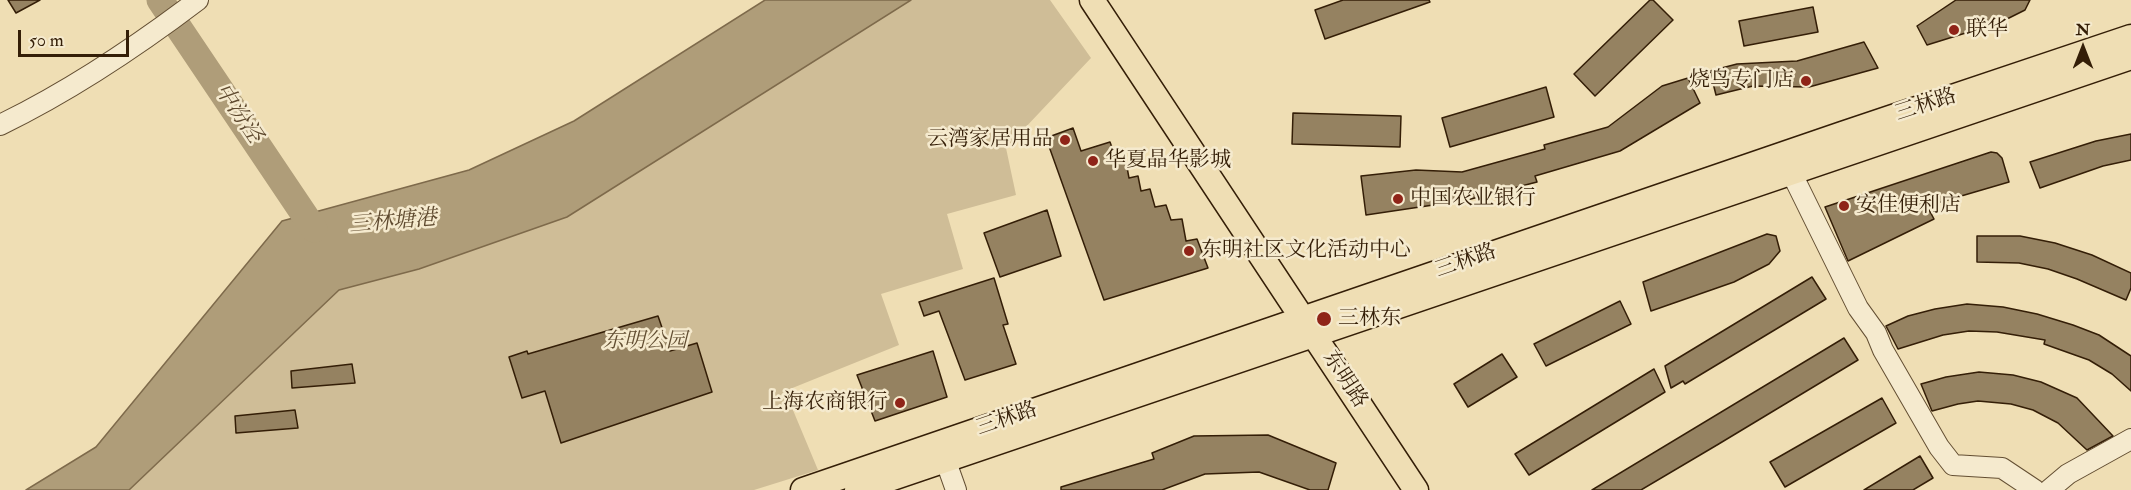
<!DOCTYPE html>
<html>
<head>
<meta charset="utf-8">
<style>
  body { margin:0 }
  #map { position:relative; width:2131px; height:490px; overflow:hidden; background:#efdeb4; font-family:"IM FELL Double Pica",serif }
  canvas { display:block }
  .north { position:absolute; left:2053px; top:18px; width:60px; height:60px; -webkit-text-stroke:4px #f5eace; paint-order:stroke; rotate:0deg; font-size:16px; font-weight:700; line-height:24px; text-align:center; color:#341e07 }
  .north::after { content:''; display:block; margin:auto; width:21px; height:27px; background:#341e07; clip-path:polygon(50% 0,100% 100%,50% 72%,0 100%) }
  .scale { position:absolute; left:18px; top:30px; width:111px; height:27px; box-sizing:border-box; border:3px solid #341e07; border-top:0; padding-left:8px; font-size:18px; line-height:21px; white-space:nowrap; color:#341e07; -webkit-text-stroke:4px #f5eace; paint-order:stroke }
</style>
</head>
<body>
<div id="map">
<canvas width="2131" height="490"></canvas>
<div class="north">N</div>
<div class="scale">50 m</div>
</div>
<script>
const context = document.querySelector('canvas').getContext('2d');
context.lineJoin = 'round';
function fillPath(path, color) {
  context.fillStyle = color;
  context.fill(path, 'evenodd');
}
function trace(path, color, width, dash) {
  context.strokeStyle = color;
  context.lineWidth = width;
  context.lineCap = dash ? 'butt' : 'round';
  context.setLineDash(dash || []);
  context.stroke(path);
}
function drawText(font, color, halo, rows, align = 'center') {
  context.font = font + ' "IM FELL Double Pica","Noto Serif SC",serif';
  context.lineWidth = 5;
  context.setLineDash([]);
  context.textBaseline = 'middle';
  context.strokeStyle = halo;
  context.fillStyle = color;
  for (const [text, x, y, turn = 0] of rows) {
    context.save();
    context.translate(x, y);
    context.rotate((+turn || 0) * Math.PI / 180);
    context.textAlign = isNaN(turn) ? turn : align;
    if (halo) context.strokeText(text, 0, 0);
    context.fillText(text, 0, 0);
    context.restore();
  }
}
const green = new Path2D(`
  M911,0H1050L1091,58L1006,148L1016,195L947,214L963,269L881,294L899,345L785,391L818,470L754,490H129L339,290L419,269Z`);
const water = new Path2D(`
  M765,0H911L567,217L419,269L339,290L129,490H26L96,447L282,221L469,170L574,121Z`);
const river = new Path2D(`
  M160,0L314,229`);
const building = new Path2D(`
  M8,0H40L16,13Z
  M1343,0H1429L1430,2L1325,39L1315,10Z
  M1650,0H1653L1673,20L1595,96L1574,74Z
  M1956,0H2030L2025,10L2001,22L1927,45L1917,26Z
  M1813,7L1818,32L1744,46L1739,21Z
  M1864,42L1878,68L1809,87L1753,86L1716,95L1710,71L1737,64L1797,61Z
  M1688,78L1700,103L1620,151L1535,176L1537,182L1467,200L1366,215L1361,176L1416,170L1462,172L1545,149L1544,145L1608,127L1662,86Z
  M1546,87L1554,117L1450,147L1442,118Z
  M1293,113L1401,116L1400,147L1292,144Z
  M1073,128L1081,151L1110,142L1118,164L1126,162L1129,178L1138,176L1141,191L1150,189L1155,207L1166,205L1171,220L1182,219L1186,241L1197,239L1208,268L1104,300L1046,138Z
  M2131,134V160L2103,166L2040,188L2030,162L2096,141Z
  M1991,152L1997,153L2002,158L2009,182L1927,206L1934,219L1848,261L1825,207Z
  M1047,210L1061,256L1000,277L984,233Z
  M1767,234L1776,236L1780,251L1769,264L1734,282L1651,311L1643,282Z
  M1977,236H2020L2055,243L2092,255L2131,273V288L2126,300L2077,279L2048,269L2019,263L1977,262Z
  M1812,277L1826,299L1685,384L1683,381L1671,388L1665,366Z
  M994,278L1008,324L1003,325L1016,364L965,380L939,311L924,316L919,302Z
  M1620,301L1631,324L1546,366L1534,344Z
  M1967,304L2003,307L2037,314L2073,325L2099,335L2131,356V391L2112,374L2089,360L2044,344L2045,340L1997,332L1969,331L1943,335L1898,349L1886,326L1908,316L1935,309Z
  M658,316L670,351L697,343L712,392L561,443L545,391L522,398L509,357L527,351L528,354Z
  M1844,338L1858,360L1717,445L1641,490H1592Z
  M933,351L947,397L875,421L857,375Z
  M1502,354L1517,377L1468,407L1454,384Z
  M352,364L355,383L292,388L291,371Z
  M1654,369L1665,392L1529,475L1515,454Z
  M1979,372L2013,375L2041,382L2077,398L2113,436L2087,450L2058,423L2033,410L2011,404L1978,401L1958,404L1932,411L1921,384L1946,377Z
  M1882,398L1896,423L1785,487L1770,462Z
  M295,410L298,428L236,433L235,416Z
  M1268,435L1336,463L1328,490H1310L1259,472L1205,474L1162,490H1061V487L1154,459L1152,453L1194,436Z
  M1920,456L1933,478L1913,490H1864Z`);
const minor = new Path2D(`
  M0,125C70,91 136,47 198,0
  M1791,172L1858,308L1876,333L1883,350L1939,447L1953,465L2002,468L2035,490
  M945,459L956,490
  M2049,490L2068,474L2131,439`);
const major = new Path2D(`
  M1092,0L1416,490
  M803,490L1842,134L2131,37
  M857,490L2131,57`);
const markers = [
  [1954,30,6,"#8f2418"],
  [1806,81,6,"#8f2418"],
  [1065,140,6,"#8f2418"],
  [1093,161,6,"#8f2418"],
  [1398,199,6,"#8f2418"],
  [1844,206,6,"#8f2418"],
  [1189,251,6,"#8f2418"],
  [1324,319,8,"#8f2418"],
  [900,403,6,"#8f2418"]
];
const poiNames = [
  ["联华",1966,30],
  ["烧鸟专门店",1794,81,"right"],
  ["云湾家居用品",1053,140,"right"],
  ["华夏晶华影城",1105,161],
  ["中国农业银行",1410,199],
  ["安佳便利店",1856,206],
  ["东明社区文化活动中心",1201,251],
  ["三林东",1338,319],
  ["上海农商银行",888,403,"right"]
];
const streetNames = [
  ["三林路",1926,106,-18],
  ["三林路",1466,262,-19],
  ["东明路",1344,380,57],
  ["三林路",1007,420,-19]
];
const parkNames = [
  ["东明公园",645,342]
];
const waterNames = [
  ["中汾泾",237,114,56],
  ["三林塘港",393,223,-5]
];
fillPath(green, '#cfbd97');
fillPath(water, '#af9d79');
trace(water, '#7e6a4b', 1.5);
trace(river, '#af9d79', 27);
fillPath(building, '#958261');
trace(building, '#341e07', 1.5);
trace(minor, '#634e32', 22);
trace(major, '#341e07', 27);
trace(minor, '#f5eace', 20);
trace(major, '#efdeb4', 24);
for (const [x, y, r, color] of markers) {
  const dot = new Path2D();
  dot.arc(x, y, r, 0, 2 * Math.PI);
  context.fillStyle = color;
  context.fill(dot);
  trace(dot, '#f5eace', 2);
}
drawText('21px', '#341e07', '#f5eace', poiNames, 'left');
drawText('21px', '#341e07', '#f5eace', streetNames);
drawText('italic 21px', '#624e32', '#f5eace', parkNames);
drawText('italic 22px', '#5f4a2f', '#f5eace', waterNames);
</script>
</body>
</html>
